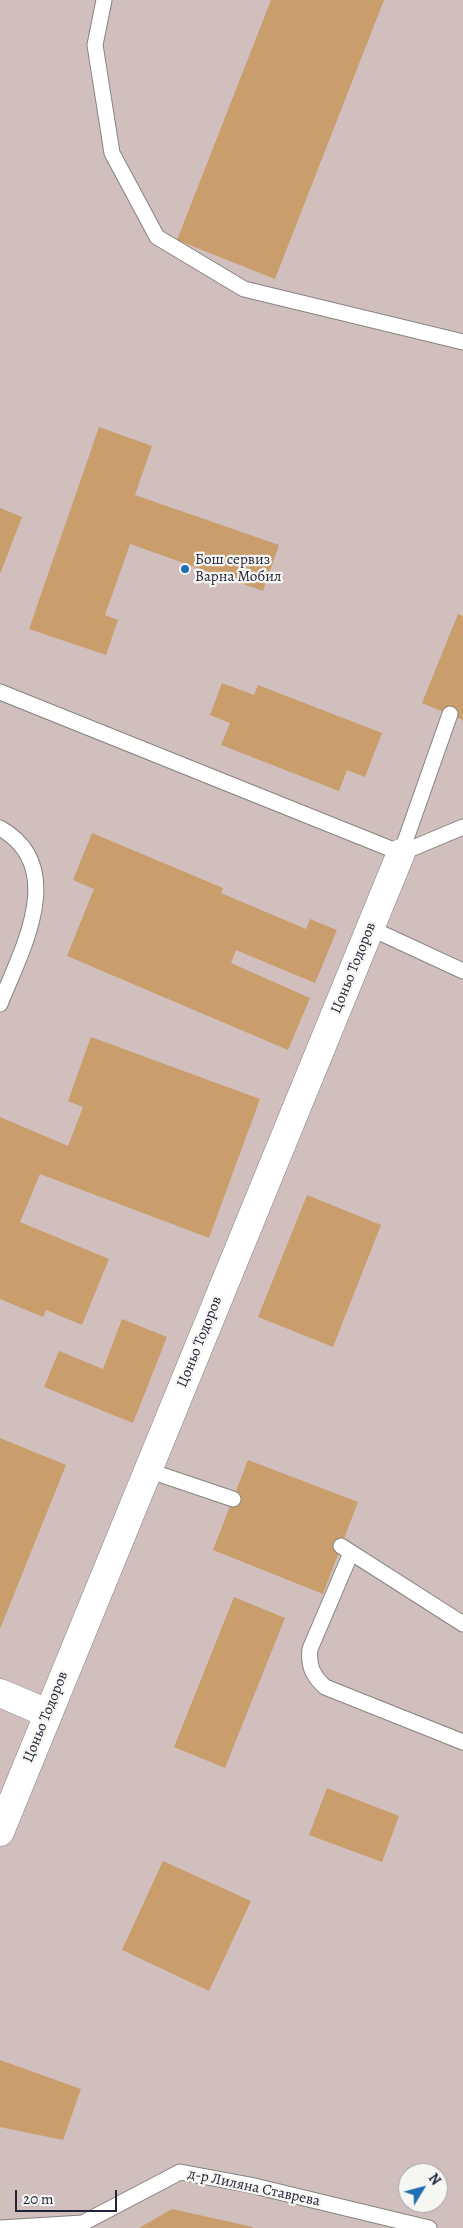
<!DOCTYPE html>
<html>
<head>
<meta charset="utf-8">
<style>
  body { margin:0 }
  #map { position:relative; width:463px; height:2228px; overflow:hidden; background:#e9e4c5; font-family:Alegreya,serif }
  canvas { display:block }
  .north { position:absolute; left:398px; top:2163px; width:50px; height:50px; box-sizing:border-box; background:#f6f6f2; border:1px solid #a1a1a9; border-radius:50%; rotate:53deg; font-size:14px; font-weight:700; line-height:20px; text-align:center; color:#22223b }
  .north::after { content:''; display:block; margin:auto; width:18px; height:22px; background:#1f6fb2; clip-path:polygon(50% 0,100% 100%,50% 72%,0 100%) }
  .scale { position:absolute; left:15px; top:2190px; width:102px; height:22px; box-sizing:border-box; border:2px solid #22223b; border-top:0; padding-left:6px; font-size:15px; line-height:18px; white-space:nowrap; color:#22223b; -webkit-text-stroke:4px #f6f6f2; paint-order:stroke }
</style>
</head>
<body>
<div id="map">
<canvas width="463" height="2228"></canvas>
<div class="north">N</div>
<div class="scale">20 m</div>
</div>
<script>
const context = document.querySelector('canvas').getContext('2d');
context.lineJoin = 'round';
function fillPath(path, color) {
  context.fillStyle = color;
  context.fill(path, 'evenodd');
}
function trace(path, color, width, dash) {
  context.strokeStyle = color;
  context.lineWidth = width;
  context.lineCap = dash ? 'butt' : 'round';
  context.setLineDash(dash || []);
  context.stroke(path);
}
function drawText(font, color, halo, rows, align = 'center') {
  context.font = font + ' Alegreya,serif';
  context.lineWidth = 4.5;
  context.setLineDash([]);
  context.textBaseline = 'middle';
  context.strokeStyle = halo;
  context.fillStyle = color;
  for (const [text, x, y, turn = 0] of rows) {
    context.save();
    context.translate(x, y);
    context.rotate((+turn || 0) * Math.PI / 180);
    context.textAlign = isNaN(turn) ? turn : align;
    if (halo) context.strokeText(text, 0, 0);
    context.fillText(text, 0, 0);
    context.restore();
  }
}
const industrial = new Path2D(`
  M0,0H463V2228H0ZM408,2173H438V2203H408Z`);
const building = new Path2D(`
  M271,0H384L275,279L177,240Z
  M99,427L152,446L135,495L279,545L263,591L130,544L105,615L118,620L106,655L29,629Z
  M0,508L22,517L0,574Z
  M458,614L463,616V720L422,703Z
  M222,683L254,695L258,685L382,733L365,777L347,770L339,791L221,745L230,723L210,715Z
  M92,833L223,888L221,893L306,929L310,919L337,930L315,983L236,950L231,963L310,998L288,1050L67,956L94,889L73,880Z
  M91,1037L260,1099L209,1238L40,1174L20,1222L109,1259L82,1325L46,1310L43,1317L0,1299V1117L68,1146L83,1107L68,1101Z
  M307,1195L381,1225L333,1347L258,1317Z
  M122,1319L167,1337L133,1423L44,1387L59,1351L103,1369Z
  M0,1438L66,1465L0,1629Z
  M248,1460L358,1502L323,1594L213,1550Z
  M234,1597L285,1618L225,1768L174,1747Z
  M327,1788L399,1816L382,1862L309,1835Z
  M163,1861L251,1901L209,1991L122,1950Z
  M0,2060L81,2089L63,2140L0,2127Z
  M172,2209L253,2227V2228H139Z`);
const lane = new Path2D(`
  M104,0L95,45L112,153L157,237L244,289L463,342
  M0,692L401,853L463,827
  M0,828C69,867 21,951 0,1004
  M401,853L450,714
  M370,928L463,971
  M147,1470L233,1499
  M341,1546L463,1624
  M351,1553L310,1649C308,1666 313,1676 325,1687L463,1742
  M0,2228L83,2223L180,2172L250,2185L429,2228`);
const street = new Path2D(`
  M0,1693L47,1713
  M0,1832L401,853`);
const markers = [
  [185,569,5,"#1f6fb2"]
];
const poiNames = [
  ["Бош сервиз",195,560],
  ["Варна Мобил",195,577]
];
const streetNames = [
  ["Цоньо Тодоров",354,968,-68],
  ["Цоньо Тодоров",200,1342,-68],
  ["Цоньо Тодоров",46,1717,-68],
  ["д-р Лиляна Ставрева",254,2188,12]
];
fillPath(industrial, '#d1bfbd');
fillPath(building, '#ca9e6c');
trace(lane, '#868380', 17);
trace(street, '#868380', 29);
trace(lane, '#fff', 15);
trace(street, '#fff', 28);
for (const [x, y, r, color] of markers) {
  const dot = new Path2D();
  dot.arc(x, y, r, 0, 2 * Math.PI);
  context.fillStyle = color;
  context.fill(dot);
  trace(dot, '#f6f6f2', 2);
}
drawText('15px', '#22223b', '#f6f6f2', poiNames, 'left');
drawText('15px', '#22223b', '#f6f6f2', streetNames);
</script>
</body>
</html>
